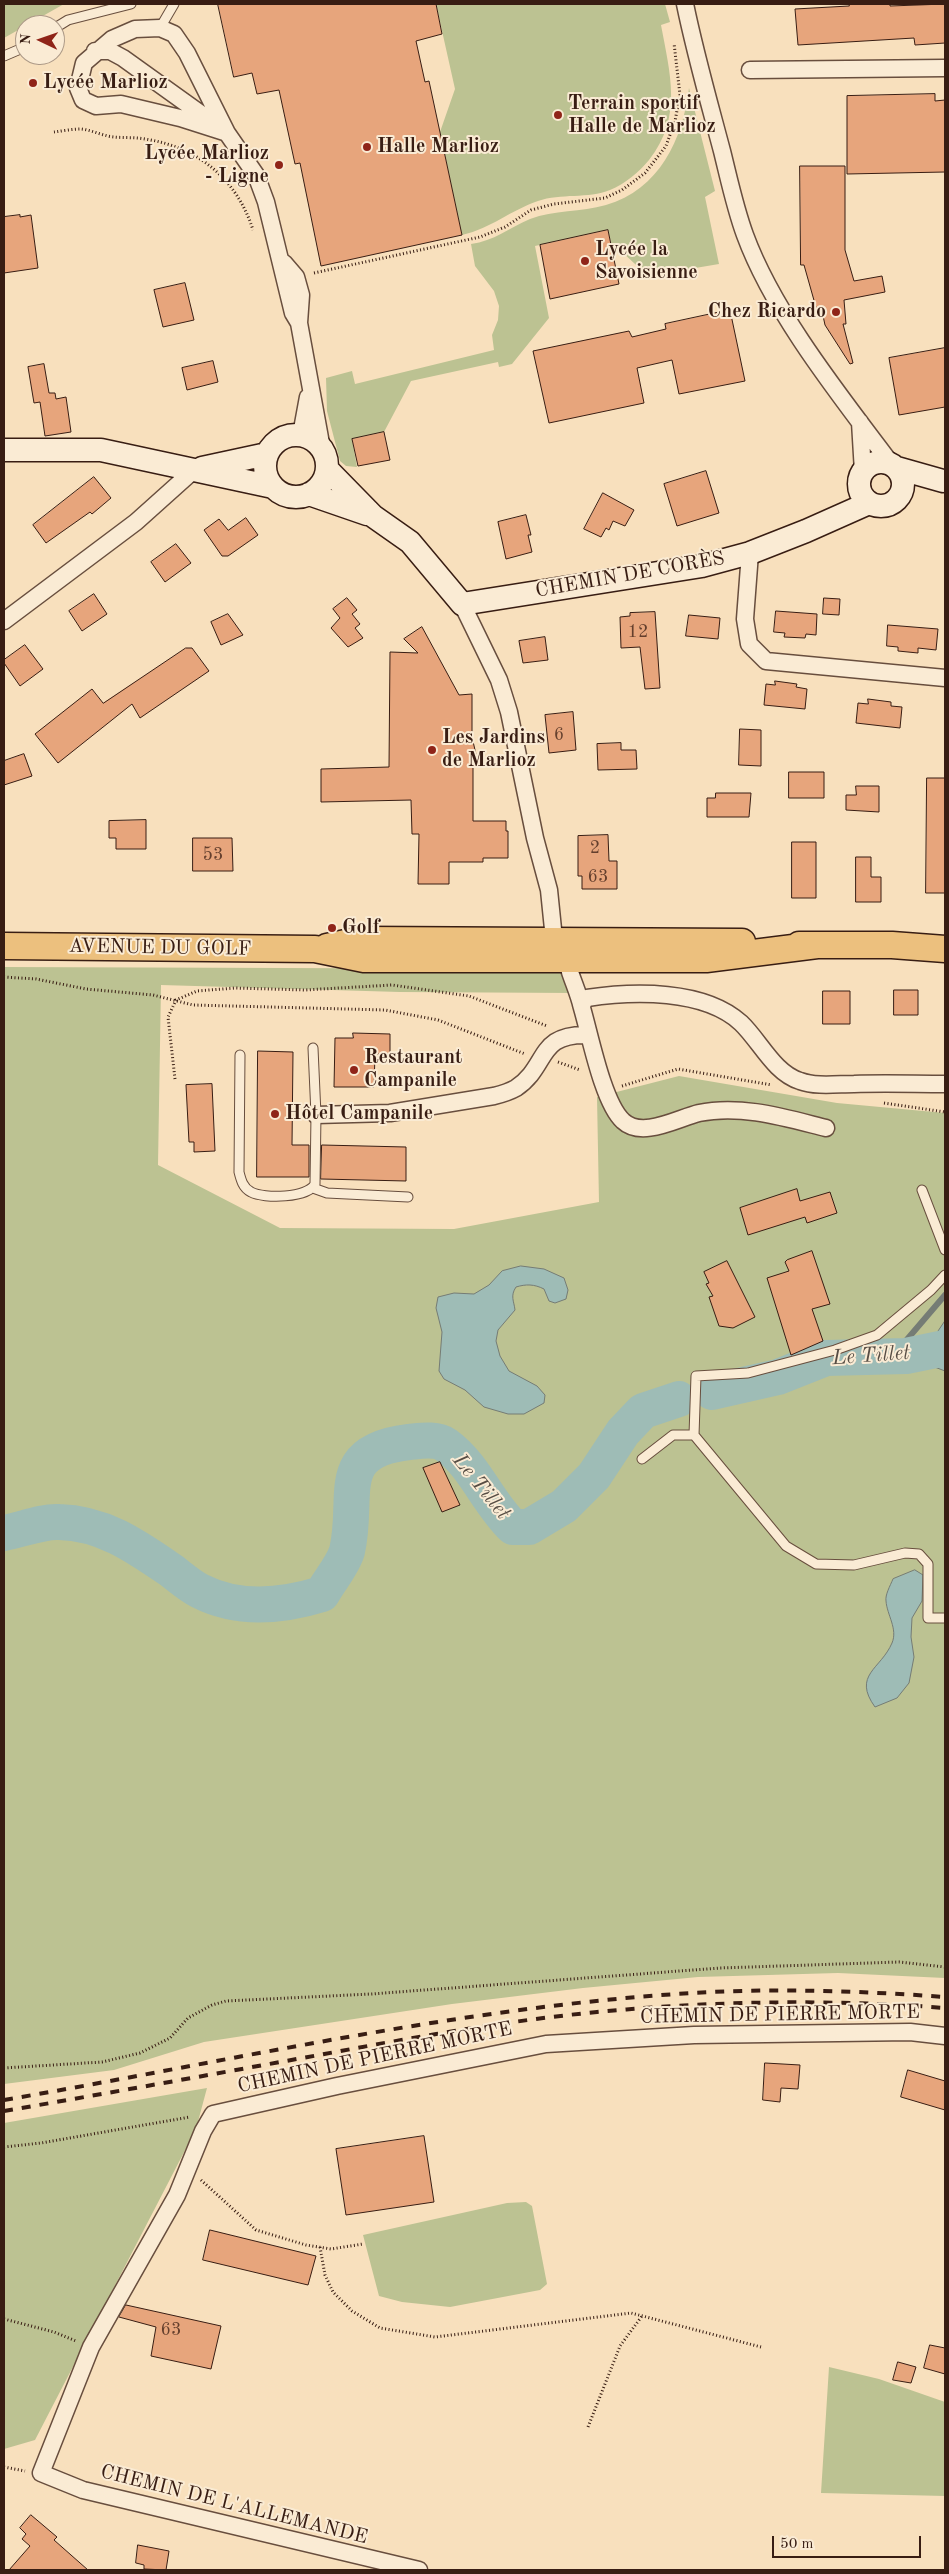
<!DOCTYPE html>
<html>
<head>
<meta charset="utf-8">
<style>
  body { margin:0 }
  #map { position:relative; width:949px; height:2574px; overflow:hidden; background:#f8e0bd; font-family:"Old Standard TT",serif }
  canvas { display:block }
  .frame { position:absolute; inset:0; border:5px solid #381d13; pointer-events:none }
  .north { position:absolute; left:15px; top:15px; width:50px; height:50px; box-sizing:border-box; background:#faebd4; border:1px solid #ac9987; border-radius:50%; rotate:273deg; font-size:14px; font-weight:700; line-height:20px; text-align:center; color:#381d13 }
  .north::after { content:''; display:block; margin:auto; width:18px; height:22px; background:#8f2418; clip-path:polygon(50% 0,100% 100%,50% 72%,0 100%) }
  .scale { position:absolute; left:772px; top:2536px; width:149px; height:22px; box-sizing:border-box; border:2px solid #381d13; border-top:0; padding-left:6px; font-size:15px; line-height:18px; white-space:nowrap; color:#381d13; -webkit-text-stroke:4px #faebd4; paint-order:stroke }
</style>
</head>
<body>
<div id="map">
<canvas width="949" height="2574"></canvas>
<div class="frame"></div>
<div class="north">N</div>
<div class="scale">50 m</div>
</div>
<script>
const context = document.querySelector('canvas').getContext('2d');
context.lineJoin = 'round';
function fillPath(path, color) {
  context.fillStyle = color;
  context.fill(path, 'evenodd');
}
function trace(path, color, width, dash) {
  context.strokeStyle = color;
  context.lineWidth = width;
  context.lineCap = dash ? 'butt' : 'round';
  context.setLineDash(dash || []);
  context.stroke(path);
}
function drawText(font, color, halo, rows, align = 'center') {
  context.font = font + ' "Old Standard TT",serif';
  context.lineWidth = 4;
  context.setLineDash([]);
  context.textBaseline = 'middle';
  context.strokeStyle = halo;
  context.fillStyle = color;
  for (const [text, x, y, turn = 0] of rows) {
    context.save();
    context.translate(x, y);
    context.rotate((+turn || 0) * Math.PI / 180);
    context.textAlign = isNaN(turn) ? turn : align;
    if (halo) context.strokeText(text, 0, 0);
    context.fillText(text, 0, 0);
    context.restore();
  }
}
const green = new Path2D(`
  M4,4H64L4,38Z
  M436,4H665L670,22L661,25C670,74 683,117 649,160C639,172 625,184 610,190C588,199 561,193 538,201C511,210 492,228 462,235L440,132L455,89Z
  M689,88L715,191L705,197L719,264L648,276L621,251L613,252L608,230L535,246L549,318L512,364L499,367L498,362L411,381L384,432L352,439L357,467L346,466L340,461L327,411L326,378L352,371L355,384L494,350L492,335L498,320L499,306L494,291L475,266L471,244C494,241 509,228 530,219C554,210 581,212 606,205C659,190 683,139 689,88Z
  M4,967L562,969L574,993L400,992L161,985L158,1165L280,1228L454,1229L599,1202L597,1097L679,1076L837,1103L945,1113V1978L838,1973L698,1977L583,1988L452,2004L204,2042L114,2070L4,2084Z
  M207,2088L196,2129L35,2440L4,2449V2123Z
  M526,2202L532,2206L547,2284L540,2290L450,2307L402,2302L379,2296L363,2235L507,2203Z
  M829,2367L879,2379L945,2402V2496L821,2493Z`);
const water = new Path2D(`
  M521,1266L544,1269L564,1278L568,1290L566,1299L555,1303L549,1301L544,1289C534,1284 526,1284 516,1287C510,1296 514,1301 515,1310L498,1330L496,1341L500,1356L509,1371L537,1386L545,1395L544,1403L524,1414H508L484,1407L465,1390L444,1379L439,1371L442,1332L436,1308L438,1297L454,1293L474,1294L489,1285L502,1271Z
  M945,1321V1371L906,1356L927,1347Z
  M915,1570L923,1575L922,1601L912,1618L911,1637L914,1657L909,1683L897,1698L875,1707C852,1675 881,1669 892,1643C898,1629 887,1615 886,1601C885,1595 890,1586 893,1579Z`);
const stream = new Path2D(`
  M892,1357L945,1295`);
const river = new Path2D(`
  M712,1392L778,1377L826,1358L906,1356L945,1348
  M4,1533C21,1530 42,1521 59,1522C104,1523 137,1547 172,1571C181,1578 190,1586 200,1591C239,1611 283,1606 322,1594C329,1581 343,1565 347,1551C360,1496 331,1451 409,1442C420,1441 436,1438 446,1445C475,1466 487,1502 513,1527H529L564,1506L594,1476L623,1432L643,1411L679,1399`);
const building = new Path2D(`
  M218,4H436L442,34L416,41L425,82L429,81L462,235L321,266L300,163L295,164L279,90L257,94L252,73L234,77Z
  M849,4H890V6L945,4V43L915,45L914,38L798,45L795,9L849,6Z
  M935,94V101L945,100V172L847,174V96Z
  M800,166H845V250L854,281L882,276L885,292L844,300L846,324H843L853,363L850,364L825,325L822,311H817L804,265H801Z
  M20,215V217L31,215L38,268L4,273V217Z
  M608,230L619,284L550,299L540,245Z
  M185,283L194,320L163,327L154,290Z
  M730,310L745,381L679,394L672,360L637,368L644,403L549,423L533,351L629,331L632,337L666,329L665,324Z
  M945,348V407L899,415L889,358Z
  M213,361L218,382L187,390L182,368Z
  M44,364L49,393H55L56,399L66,397L71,432L45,436L40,402L34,403L28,367Z
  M384,432L390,460L358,466L352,439Z
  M706,471L719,513L677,526L664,484Z
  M94,477L111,498L92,514L90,512L46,543L33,525Z
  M603,493L634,510L625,526L613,521L609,530L606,528L601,537L584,529Z
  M526,515L531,535H528L532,552L506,559L498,522Z
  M246,518L258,535L228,556H222L204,530L219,519L228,530Z
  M176,544L191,563L165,582L151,562Z
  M94,594L107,614L82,631L69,611Z
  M347,598L357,610L352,614L360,624L355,628L363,638L348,647L331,628L340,618L333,609Z
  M824,598L840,599L839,615L823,614Z
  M776,611L817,614L816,635L806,634L805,638L784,637L785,633L774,632Z
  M655,612L660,688L645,689L640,647L621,648L620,617L630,616V613Z
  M228,614L243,635L221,645L211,622Z
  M689,615L720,618L718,639L686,636Z
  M888,625L938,629L936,650L918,648V653L898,651V647L887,646Z
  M422,627L459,695L472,694V737L478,763L473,764V821H506V831H508V858H483V862H449V884H418L419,834H412L411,800L321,802V769L389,767L390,652L418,653L404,639Z
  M545,637L548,660L523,663L519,641Z
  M25,645L43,669L20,686L4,663V660Z
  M186,648H192L209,671L140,718L132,704L58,763L35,734L92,689L103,703Z
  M775,681L797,684L796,687L807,689L805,709L764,705L766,684L775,685Z
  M868,699L891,702V706L902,707L900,728L856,723L858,703L868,704Z
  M573,712L576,750L549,753L545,715Z
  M740,729L761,730V766L739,765Z
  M621,743V750H636L637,769L598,770L597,744Z
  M24,754L32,776L4,785V761Z
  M789,772H824V798H789Z
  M927,778H945V893H926Z
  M856,786H879V812L846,810V795H856Z
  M716,793H751L749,817H707V798H715Z
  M146,820V849H116V838H109V821Z
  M608,835L609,861H617V889H582V876H578V836Z
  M193,838H232L233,871H193Z
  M792,842H816V898H792Z
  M856,857H871V877H881V902H856Z
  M894,990H918V1015H894Z
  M823,991H850V1024H823Z
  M353,1033L390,1034V1054H375L374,1087H334L335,1038H353Z
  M258,1051L293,1052L292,1145H309V1177H257Z
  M212,1084L215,1151L194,1152V1142H189L186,1085Z
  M322,1145L406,1147V1181L321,1179Z
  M797,1189L800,1201L830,1192L837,1213L807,1223L805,1217L748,1235L740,1208Z
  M812,1251L830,1304L812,1309L823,1341L791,1355L767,1278L789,1271L785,1262L787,1260Z
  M727,1261L755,1317L733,1328L719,1326L709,1297L713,1296L706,1284L709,1283L704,1272Z
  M440,1462L460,1505L442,1512L423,1468Z
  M765,2063L800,2065L798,2089L781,2088L780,2102L763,2100Z
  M908,2070L945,2081V2110L901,2097Z
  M424,2136L434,2202L346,2215L336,2149Z
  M210,2230L316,2256L308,2285L203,2260Z
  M126,2305L221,2326L211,2369L151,2356L156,2327L119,2317Z
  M930,2345L945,2348V2374L924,2368Z
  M898,2362L916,2367L911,2383L893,2380Z
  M31,2515L57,2537L54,2540L88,2570H9L30,2546L22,2539L26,2534L20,2528Z
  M138,2545L169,2551L166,2570L144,2569V2565L136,2563Z`);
const path = new Path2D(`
  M54,132C62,131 72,129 81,129C92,130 103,136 114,137C124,138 135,137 145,139C198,147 237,179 253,230
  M314,273L480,237L505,227L531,210L554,204L605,198L622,190L645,173L666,146L675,121L680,95L674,43
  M4,977L36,979L86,989L153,995L193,1005L385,1010L438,1020L525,1054
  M558,1062L580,1070
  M175,1079L168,1017L176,1000L197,991L235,988L305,990L392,985L469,996L547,1026
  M622,1086L678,1069L772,1085
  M884,1103L945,1112
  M4,2068L102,2062L140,2053L170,2038L188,2018L212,2005L226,2001L371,1994L720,1968L899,1962L945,1967
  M4,2147L41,2143L190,2117
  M201,2180L256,2230L306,2245L331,2249L363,2244
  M320,2247L325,2275L333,2292L352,2311L380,2328L435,2337L631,2313L761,2347
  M4,2319L54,2332L76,2341
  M588,2427L620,2346L642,2316
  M4,2467L25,2471`);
const lane = new Path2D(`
  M55,28L68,20L131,4
  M160,28L174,4
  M4,56L25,47
  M240,1055L239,1172C241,1180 243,1188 251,1192C264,1199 308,1198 315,1184L316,1115L313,1048
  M313,1188L327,1193L408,1197
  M922,1190L945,1250
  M694,1435L696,1376L748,1373L835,1350L877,1335L931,1290L945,1275
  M642,1459L673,1435H694L786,1546L816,1564L854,1565L905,1553L919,1554L928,1564V1618H945`);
const street = new Path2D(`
  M685,4C695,53 709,102 722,151C729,179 735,208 745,235C774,314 841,397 892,465
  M95,51H110L123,58L215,124
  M750,70L945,68
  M227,133L180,118L121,104L96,106L83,100L78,88L84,63L112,39L135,29L160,28L174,34L187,53L227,133L256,175L266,202L293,313L299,323
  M284,263L296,277L301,295L299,323L322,449
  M860,422L863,472
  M301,435L308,397
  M750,553L745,619L749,644L766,661L945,678
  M462,604L499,680L509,712L535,838L549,890L554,939
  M4,621L136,522L194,470
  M569,951L567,959L570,972C574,984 579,995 582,1008C590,1035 603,1103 623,1121C642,1139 678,1118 699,1113C741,1104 786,1118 826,1128
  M581,1005L587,998C633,991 704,989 741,1023C760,1041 774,1073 800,1081C816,1087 837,1084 854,1084C884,1083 915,1084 945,1084
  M316,1115L390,1113L494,1096C502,1094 509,1092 516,1088C549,1066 536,1033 589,1035
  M419,2570L83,2490L41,2473L91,2347L177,2195L203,2131L213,2114L337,2086L546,2044L694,2035L910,2032L945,2036`);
const secondary = new Path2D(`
  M265 466a31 31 0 1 1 62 0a31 31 0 1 1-62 0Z
  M4,450H101L273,487
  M859 484a22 22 0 1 1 44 0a22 22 0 1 1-44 0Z
  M202,468L267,454
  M897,468L943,481
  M327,469L373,516L410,542L462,604L702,566L750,553L806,531L869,503
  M309,494L367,514`);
const primary = new Path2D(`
  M799,945H892L945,949
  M4,946L315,949L364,959H706L817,945
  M327,947L360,940L742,942`);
const rail = new Path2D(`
  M4,2100C232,2061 461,2007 692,1993C776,1988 862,1991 945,1997
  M4,2111C109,2093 214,2074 319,2055C411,2038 504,2021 597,2012C713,2001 830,1999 945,2008`);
const markers = [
  [33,83,5,"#8f2418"],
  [558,115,5,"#8f2418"],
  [367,147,5,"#8f2418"],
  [279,165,5,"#8f2418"],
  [585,261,5,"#8f2418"],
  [836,312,5,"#8f2418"],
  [432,750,5,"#8f2418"],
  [332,928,5,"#8f2418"],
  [354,1070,5,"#8f2418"],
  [275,1114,5,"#8f2418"]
];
const numberNames = [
  ["12",638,632],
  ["6",559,735],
  ["2",595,848],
  ["53",213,855],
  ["63",598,877],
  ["63",171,2330]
];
const poiNames = [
  ["Lycée Marlioz",43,83],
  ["Terrain sportif",568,104],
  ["Halle de Marlioz",568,127],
  ["Halle Marlioz",377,147],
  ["Lycée Marlioz",269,154,"right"],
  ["- Ligne",269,177,"right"],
  ["Lycée la",595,250],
  ["Savoisienne",595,273],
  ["Chez Ricardo",826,312,"right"],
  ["Les Jardins",442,738],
  ["de Marlioz",442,761],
  ["Golf",342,928],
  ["Restaurant",364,1058],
  ["Campanile",364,1081],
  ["Hôtel Campanile",285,1114]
];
const streetNames = [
  ["CHEMIN DE CORÈS",630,575,-10],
  ["AVENUE DU GOLF",160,948,1],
  ["CHEMIN DE PIERRE MORTE",780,2015,-1],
  ["CHEMIN DE PIERRE MORTE",375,2058,-12],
  ["CHEMIN DE L'ALLEMANDE",234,2505,14]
];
const waterNames = [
  ["Le Tillet",871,1356,-4],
  ["Le Tillet",481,1487,51]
];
fillPath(green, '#bcc292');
fillPath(water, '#9ebcb6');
trace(water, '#757c75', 1);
trace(stream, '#757c75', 6);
trace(river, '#9ebcb6', 36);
fillPath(building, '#e7a57c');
trace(building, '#381d13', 1);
trace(lane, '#684e3e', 11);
trace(street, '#684e3e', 19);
trace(secondary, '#381d13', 25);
trace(primary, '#381d13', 29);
trace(path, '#381d13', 3, [1, 2.5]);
trace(lane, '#faebd4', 9);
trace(street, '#faebd4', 16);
trace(secondary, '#faebd4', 22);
trace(primary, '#ecc07e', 26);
trace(rail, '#381d13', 4, [9, 9]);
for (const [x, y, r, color] of markers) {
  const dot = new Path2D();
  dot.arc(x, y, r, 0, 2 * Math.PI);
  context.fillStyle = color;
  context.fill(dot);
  trace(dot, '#faebd4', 2);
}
drawText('18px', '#643f2d', null, numberNames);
drawText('bold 20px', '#381d13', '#faebd4', poiNames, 'left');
drawText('20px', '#381d13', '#faebd4', streetNames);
drawText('italic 21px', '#574d44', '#faebd4', waterNames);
</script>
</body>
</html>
